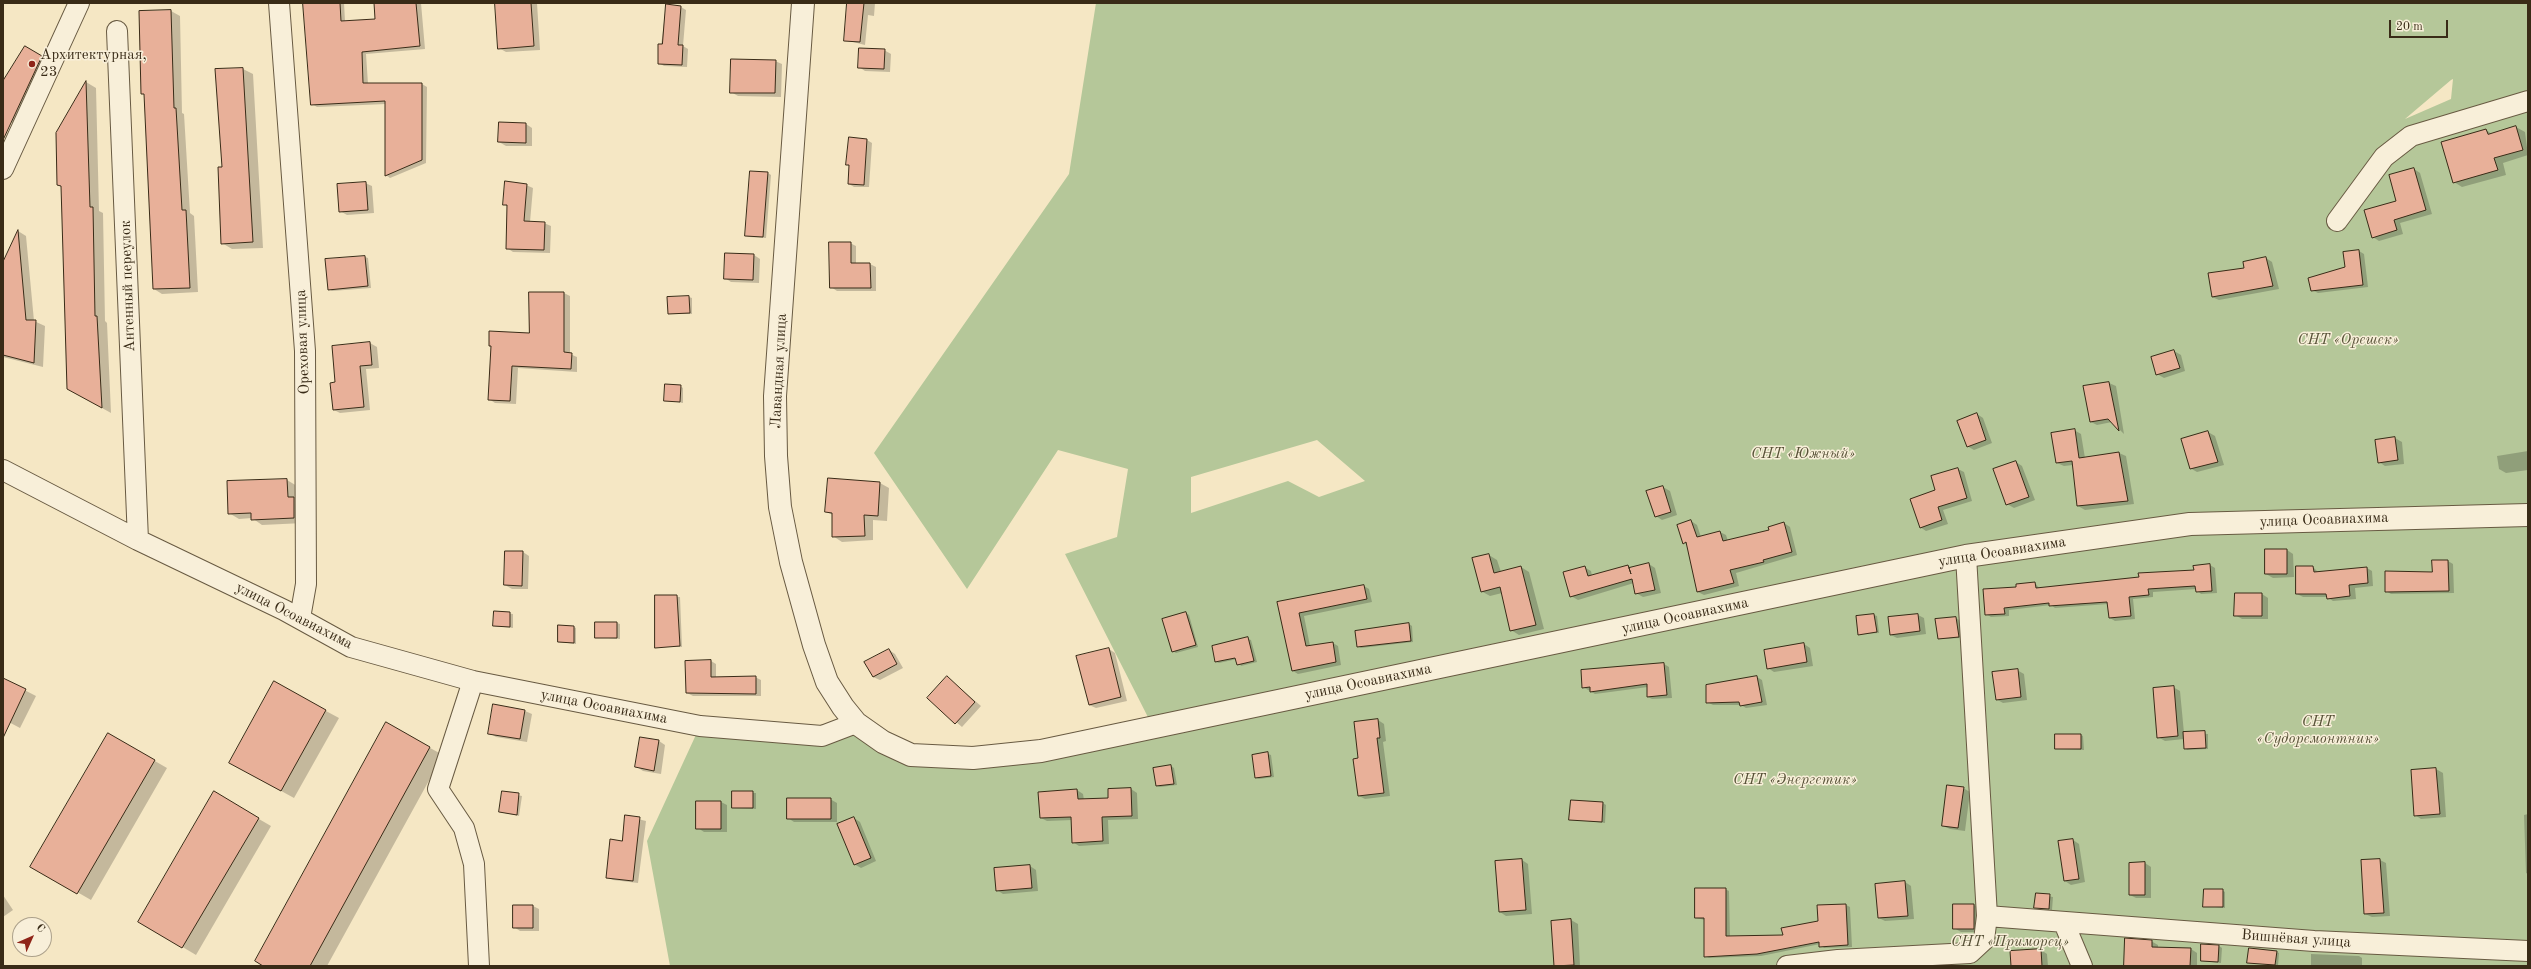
<!DOCTYPE html>
<html>
<head>
<meta charset="utf-8">
<style>
  body { margin:0 }
  #map { position:relative; width:2531px; height:969px; overflow:hidden; background:#f5e7c4; font-family:"Old Standard TT",serif }
  canvas { display:block }
  .frame { position:absolute; inset:0; border:4px solid #392b17; pointer-events:none }
  .north { position:absolute; left:12px; top:917px; width:40px; height:40px; box-sizing:border-box; background:#f8efd9; border:1px solid #aca18b; border-radius:50%; rotate:45deg; font-size:11px; font-weight:700; line-height:16px; text-align:center; color:#392b17 }
  .north::after { content:''; display:block; margin:auto; width:14px; height:18px; background:#8f2418; clip-path:polygon(50% 0,100% 100%,50% 72%,0 100%) }
  .scale { position:absolute; left:2389px; top:20px; width:59px; height:18px; box-sizing:border-box; border:2px solid #392b17; border-top:0; padding-left:5px; font-size:12px; line-height:14px; white-space:nowrap; color:#392b17; -webkit-text-stroke:3px #f8efd9; paint-order:stroke }
</style>
</head>
<body>
<div id="map">
<canvas width="2531" height="969"></canvas>
<div class="frame"></div>
<div class="north">С</div>
<div class="scale">20 m</div>
</div>
<script>
const context = document.querySelector('canvas').getContext('2d');
context.lineJoin = 'round';
function fillPath(path, color) {
  context.fillStyle = color;
  context.fill(path, 'evenodd');
}
function trace(path, color, width, dash) {
  context.strokeStyle = color;
  context.lineWidth = width;
  context.lineCap = dash ? 'butt' : 'round';
  context.setLineDash(dash || []);
  context.stroke(path);
}
function drawText(font, color, halo, rows, align = 'center') {
  context.font = font + ' "Old Standard TT",serif';
  context.lineWidth = 3;
  context.setLineDash([]);
  context.textBaseline = 'middle';
  context.strokeStyle = halo;
  context.fillStyle = color;
  for (const [text, x, y, turn = 0] of rows) {
    context.save();
    context.translate(x, y);
    context.rotate((+turn || 0) * Math.PI / 180);
    context.textAlign = isNaN(turn) ? turn : align;
    if (halo) context.strokeText(text, 0, 0);
    context.fillText(text, 0, 0);
    context.restore();
  }
}
const green = new Path2D(`
  M1096,3H2528V966H670L647,841L700,726L822,736L856,723L883,742L973,758L1153,727L1065,554L1117,537L1128,469L1058,450L967,589L874,453L1069,174ZM2453,79L2451,99L2405,119L2451,80ZM1317,440L1365,481L1319,497L1288,481L1191,513V477Z`);
const shadow = new Path2D(`
  M303,3H344L345,21L376,20L375,3H421L425,49L366,54L368,84H422L427,87L426,163L390,178L386,175V104L317,107L312,104Z
  M496,3H537L540,50L506,52L499,48Z
  M848,3H875L874,16L868,15L865,45L845,40Z
  M666,5L681,7L686,10L683,46L688,49L687,67L664,66L659,63Z
  M171,11L180,16L182,113L184,114L190,213L194,216L198,292L162,294L154,289L145,95L142,93L140,12Z
  M25,47L48,60L18,126L3,117V84Z
  M884,50L891,54L890,72L865,71L859,67Z
  M775,61L782,64L781,97L738,96L731,92Z
  M243,69L253,74L263,248L232,249L222,243L223,168L216,70Z
  M86,82L96,88L99,211L103,213L105,321L107,323L111,413L68,389L62,187L58,185L57,133Z
  M526,124L532,128V146H506L499,142Z
  M2516,127L2525,132L2528,155L2503,163L2506,175L2462,187L2454,182L2486,130L2492,134Z
  M849,138L867,140L872,143L869,187H854L849,184L850,166L847,165Z
  M2414,169L2420,173L2432,214L2400,223L2403,234L2379,241L2373,237L2397,202Z
  M768,173L771,175L766,238L749,237L746,236Z
  M365,183L372,186L374,213L347,215L340,211Z
  M526,185L533,188L530,222L544,223L551,226L550,253L513,252L507,248L508,207L504,204Z
  M18,231L26,236L34,321L45,326L43,367L3,357V264Z
  M850,243L856,246V264H870L876,267V291H837L831,287Z
  M2359,251L2364,254L2368,287L2318,293L2312,290L2346,267Z
  M754,255L760,259L759,283L731,282L725,278Z
  M365,257L368,258L371,288L332,291L329,289Z
  M2266,258L2272,262L2279,289L2219,300L2212,297L2245,269Z
  M564,293L570,296V354L577,357V372L518,368L516,404L495,403L489,399L492,347L490,346L530,334Z
  M689,297L692,298V314H669Z
  M370,343L377,347L379,368L366,369L370,410L340,413L334,410L336,383Z
  M2174,351L2181,355L2185,371L2164,378L2157,374Z
  M2109,383L2116,386L2124,434L2112,422L2097,425L2091,422Z
  M680,386L683,388V403L665,400Z
  M1977,414L1983,418L1992,443L1974,450L1967,446Z
  M2074,430L2081,434L2085,458L2119,453L2126,456L2134,504L2085,510L2078,506L2073,465L2064,466L2057,463Z
  M2208,432L2215,436L2224,465L2197,472L2190,468L2182,440Z
  M2395,438L2402,442L2404,464L2385,466L2379,462L2376,441Z
  M2528,451V470L2506,473L2499,469L2497,456Z
  M2016,462L2022,466L2035,500L2014,508L2007,504Z
  M1958,469L1964,472L1972,501L1943,510L1948,524L1926,531L1920,527L1937,491Z
  M829,479L880,483L889,488L887,521L873,520V540L842,542L833,536V515L826,512Z
  M287,480L297,486L304,523L262,525L252,518L239,519L229,513Z
  M1663,487L1670,491L1677,515L1662,520L1656,516Z
  M1691,521L1697,525L1701,537L1720,532L1726,535L1728,541L1770,531L1784,523L1790,527L1797,555L1736,573L1739,586L1704,595L1698,592L1688,545L1684,543Z
  M2287,550L2293,554L2294,577L2273,578L2266,574Z
  M523,552L529,556L528,589H512L505,585Z
  M1489,555L1497,560L1501,572L1521,567L1529,572L1544,629L1519,635L1511,630L1502,593L1490,596L1481,591L1473,559Z
  M2448,561L2453,564L2454,593L2391,594L2386,591L2433,573Z
  M1649,564L1655,568L1661,593L1643,597L1636,593L1634,583L1578,600L1571,596L1584,567L1591,571L1592,576L1628,566L1632,568Z
  M2210,565L2215,568L2217,593L2201,594L2196,589L2153,592V597L2133,599L2135,619L2115,621L2110,618L2108,604L2055,608L2051,605L2009,610V616L1991,617L1986,614L2017,588L2035,583L2040,589L2195,571V567Z
  M2297,567H2313L2319,573L2367,568L2372,571L2373,586L2355,588L2356,599L2333,601L2327,597H2303L2297,594Z
  M1364,586L1369,589L1372,602L1304,616L1310,646L1333,643L1338,646L1341,665L1298,674L1293,671L1278,603Z
  M2262,594L2268,598V619H2242L2235,615Z
  M656,596L680,597L682,647H656Z
  M495,612L513,614V628L494,626Z
  M1186,613L1189,615L1198,647L1176,653L1173,651Z
  M1874,615L1877,616L1879,633L1859,634Z
  M1918,615L1924,618L1926,634L1897,638L1891,635Z
  M1956,618L1959,620L1961,638L1938,639L1936,620Z
  M617,623L620,624V639L596,637Z
  M1409,624L1412,626L1413,642L1361,648L1358,646Z
  M574,627L576,628V644L559,642Z
  M1248,639L1251,640L1257,662L1241,666L1237,659L1219,663L1216,662Z
  M1804,644L1810,648L1813,666L1774,672L1768,668Z
  M1109,649L1115,653L1127,701L1096,708L1089,705Z
  M889,650L895,654L903,668L880,680L873,677Z
  M711,661L716,664V678L755,677L761,680V696H693L687,693Z
  M1664,664L1669,667L1672,698L1652,699L1648,697V687L1595,694L1583,687L1582,671Z
  M2017,670L2024,674L2027,700L2003,703L1996,699Z
  M947,677L981,706L962,727L928,698Z
  M1757,677L1762,680L1767,705L1746,708L1741,705H1713L1707,702V686Z
  M3,679L36,696L20,728L3,719Z
  M274,683L339,718L294,798L243,770Z
  M2173,687L2180,691L2184,733L2208,734V749L2187,750L2185,748L2184,739L2165,741L2158,737Z
  M494,705L525,711L532,714L527,742L496,737L489,733Z
  M1378,720L1384,724L1386,741L1383,742L1390,796L1365,799L1359,796V759Z
  M386,724L443,755L327,966H265Z
  M108,734L167,768L91,900L32,866Z
  M2081,735L2083,736L2084,750L2056,749Z
  M659,741L665,745L661,774L643,771L637,767Z
  M1268,754L1271,755L1274,777L1259,779L1256,778Z
  M1171,766L1174,768L1177,785L1160,787L1157,786Z
  M2436,769L2443,773L2446,817L2421,819L2415,815L2412,771Z
  M1963,788L1970,792L1965,831L1950,829L1943,826Z
  M1131,789L1137,793L1138,819L1108,820L1109,844L1079,846L1073,842L1072,820L1047,821L1041,818L1077,790L1083,794L1084,800L1109,799Z
  M502,792L522,796L519,816L500,812Z
  M733,792L756,793V809L733,808Z
  M214,793L271,826L196,955L139,921Z
  M830,799L837,803V822H794L788,818Z
  M721,802L727,805V832H704L698,828Z
  M1603,803L1606,805L1605,823L1570,819Z
  M2528,814V874L2526,873L2524,815Z
  M626,816L646,821L638,883L613,880L607,877L623,842Z
  M854,818L860,822L876,861L861,868L854,864Z
  M2073,840L2079,844L2085,882L2071,885L2065,881Z
  M1522,860L1528,864L1532,914L1506,916L1500,912Z
  M2380,860L2386,863L2390,916L2372,917L2365,914Z
  M2145,863L2151,867V898H2136L2130,895Z
  M1030,866L1036,870L1038,891L1003,894L997,890Z
  M1905,882L1911,886L1914,919L1885,921L1879,918Z
  M1725,889L1729,891L1730,937L1784,936L1819,922L1818,906L1846,905L1850,907L1852,947L1824,948L1820,944L1761,956L1709,958L1705,956V920L1696,918Z
  M2222,890L2225,892V908L2204,906Z
  M2036,894L2053,897L2052,910L2035,908Z
  M3,895L13,910L3,917Z
  M1954,905H1974L1981,909L1980,932H1961L1954,928Z
  M533,906L539,909V931H520L514,927Z
  M1571,920L1578,924L1580,966H1555L1552,922Z
  M2151,941L2158,945V948L2191,949L2197,953V966H2125Z
  M2219,946L2222,948L2221,963L2202,961Z
  M2041,950L2047,954L2048,966H2012Z
  M2277,952L2279,953L2278,966L2248,962Z
  M2311,954L2359,956L2362,958V966H2311Z`);
const building = new Path2D(`
  M303,3H340L341,21L375,19L374,3H416L420,46L362,52L363,83H422V160L385,176V101L311,105Z
  M495,3H531L534,46L498,49Z
  M847,3H864L860,42L844,41Z
  M666,4L681,6L678,45H683L682,65L658,64V44H662Z
  M171,10L174,108H176L182,210H186L190,288L153,289L144,94H141L139,11Z
  M25,46L42,56L3,140V81Z
  M859,48L885,49L884,69L858,68Z
  M731,59L776,60L775,93H730Z
  M243,68L253,242L221,244L218,167H222L215,69Z
  M86,81L90,207H93L95,316H97L102,408L67,389L61,186L57,185L56,133Z
  M499,122L526,123V143L498,142Z
  M2516,126L2523,150L2494,158L2498,170L2453,183L2441,142L2486,129L2488,134Z
  M849,137L867,139L864,185L848,184L849,165H846Z
  M2414,168L2426,210L2394,220L2397,230L2372,238L2364,210L2396,201L2389,175Z
  M750,171L768,172L763,237L745,236Z
  M505,181L527,184L524,221L545,222L544,250L506,249L507,205H503Z
  M366,182L368,210L339,212L337,184Z
  M18,230L26,320H36L34,363L3,355V262Z
  M829,242H851V263H870L871,288H830Z
  M2359,250L2363,285L2311,291L2308,278L2345,267L2343,252Z
  M725,253L754,254L753,280L724,279Z
  M365,256L368,286L328,290L325,259Z
  M2266,257L2273,286L2212,297L2208,273L2244,268L2243,262Z
  M529,292H564V352L572,353L571,369L512,366L510,401L488,400L491,346H489V331L529,333Z
  M689,296L690,313L668,314L667,297Z
  M370,342L372,365L360,366L364,407L333,410L330,383L335,382L332,346Z
  M2174,350L2180,368L2156,375L2151,357Z
  M2109,382L2119,431L2108,419L2090,422L2083,386Z
  M665,384L681,385L680,402L664,401Z
  M1977,413L1986,440L1967,447L1957,421Z
  M2075,429L2079,458L2119,452L2128,501L2077,506L2072,461L2056,463L2051,433Z
  M2208,431L2218,462L2190,469L2181,439Z
  M2395,437L2398,460L2378,463L2375,440Z
  M2016,461L2029,497L2006,505L1993,469Z
  M1958,468L1967,498L1938,507L1942,520L1920,528L1910,499L1935,490L1931,476Z
  M828,478L880,482L878,516L864,515L865,536L832,537V513L825,512Z
  M287,479L288,497H294V518L251,520V513L228,514L227,481Z
  M1663,486L1671,512L1655,517L1646,491Z
  M1691,520L1697,537L1720,531L1723,541L1769,530L1768,527L1784,522L1792,552L1763,560L1764,562L1730,570L1734,583L1697,592L1686,542L1683,544L1677,525Z
  M2265,549H2287V574H2265Z
  M505,551H523L522,586L504,585Z
  M1489,554L1494,573L1521,566L1536,625L1510,631L1500,587L1481,592L1472,558Z
  M2432,560H2448L2449,591L2385,592V571L2432,572Z
  M1649,563L1655,590L1635,594L1632,579L1570,597L1563,572L1585,566L1588,576L1628,565L1631,574L1629,568Z
  M2210,564L2212,591L2196,592L2195,586L2148,589L2149,595L2129,597L2131,616L2109,618L2107,602L2049,606V603L2004,608L2005,614L1985,615L1983,589L2016,587V584L2035,582L2036,588L2139,577L2138,573L2194,570L2193,566Z
  M2296,566H2313L2314,572L2367,567L2368,583L2349,585L2350,596L2327,599L2326,594H2296Z
  M1364,585L1367,599L1299,613L1306,646L1333,642L1336,662L1292,671L1277,602Z
  M2235,593H2262V616H2234Z
  M655,595H677L680,646L655,648Z
  M494,611L510,612V627L493,626Z
  M1186,612L1196,645L1172,652L1162,619Z
  M1874,614L1877,632L1858,635L1856,616Z
  M1918,614L1920,631L1890,635L1888,617Z
  M1956,617L1959,637L1938,639L1935,619Z
  M595,622H617V638H595Z
  M1409,623L1411,641L1357,647L1355,631Z
  M558,625L574,626V643L558,642Z
  M1248,637L1254,661L1237,665L1235,658L1215,662L1212,646Z
  M1804,643L1807,662L1767,669L1764,650Z
  M1109,648L1121,697L1089,705L1076,656Z
  M889,649L897,664L873,677L864,662Z
  M711,660V677L756,676V694L686,693L685,661Z
  M1664,663L1667,695L1647,697V684L1590,692V687L1582,688L1581,670Z
  M2018,669L2021,697L1996,700L1992,672Z
  M947,676L975,702L955,724L927,698Z
  M1757,676L1762,702L1740,706L1739,702L1706,703V685Z
  M3,678L26,689L3,738Z
  M274,681L326,710L281,791L229,763Z
  M2174,686L2178,736L2157,738L2153,688Z
  M493,704L525,710L520,739L488,734Z
  M1378,719L1380,738H1377L1384,793L1358,796L1353,759L1358,758L1354,722Z
  M386,722L430,747L310,966H263L255,961Z
  M2205,731L2206,748L2184,749L2183,732Z
  M108,733L155,760L77,894L30,867Z
  M2055,734H2081V749H2055Z
  M640,737L659,740L654,771L635,767Z
  M1268,752L1271,776L1255,778L1252,755Z
  M1171,765L1174,784L1156,786L1153,768Z
  M2436,768L2440,814L2414,816L2411,770Z
  M1947,785L1964,787L1958,828L1942,826Z
  M1131,788L1132,816L1102,817L1103,841L1072,843L1071,817L1040,818L1038,792L1077,789L1078,799L1108,798V789Z
  M214,791L259,818L182,948L138,922Z
  M502,791L519,793L517,815L499,812Z
  M732,791H753V808H732Z
  M787,798H831V819H787Z
  M1571,800L1603,802L1602,822L1569,820Z
  M696,801H721V829H696Z
  M625,815L640,817L633,881L606,878L610,839L622,841Z
  M854,817L871,858L854,865L837,824Z
  M2073,839L2079,879L2064,881L2058,841Z
  M1522,859L1526,910L1499,912L1495,861Z
  M2380,859L2384,913L2364,914L2361,860Z
  M2145,862V895H2129V863Z
  M1030,865L1032,888L996,891L994,868Z
  M1905,881L1908,916L1878,918L1875,884Z
  M1695,888H1726V936L1783,935L1781,928L1818,921L1817,905L1846,904L1848,945L1819,947V942L1757,954L1704,957V918H1695Z
  M2204,889H2223V907H2203Z
  M2036,893L2050,894L2049,909L2034,908Z
  M1953,904H1974V929H1953Z
  M513,905H533V928H513Z
  M1571,919L1574,965L1554,966L1551,921Z
  M2125,938L2152,940V947L2191,948L2190,966H2124Z
  M2201,944L2219,945L2218,962L2201,961Z
  M2249,948L2277,951L2275,965L2247,963Z
  M2041,949L2042,966H2011L2010,951Z`);
const minor = new Path2D(`
  M279,3L305,351L306,584L300,618
  M117,31L138,540
  M3,169L79,3
  M2337,221L2384,157L2411,136L2528,101
  M3,470L138,540L284,610L351,647L473,681L700,726L822,736L856,723
  M473,681L438,789L464,828L474,864L479,966
  M1987,916L2314,941L2528,951
  M2064,923L2082,966
  M1787,966L1838,960L1970,953L1984,940L1987,916L1966,556`);
const tertiary = new Path2D(`
  M803,3L775,396L776,456L780,507L791,562L814,645L827,682L843,707L856,723L883,742L911,755L973,758L1041,751L1966,556L2190,524L2528,515`);
const markers = [
  [32,64,4,"#8f2418"]
];
const poiNames = [
  ["Архитектурная,",40,55],
  ["23",40,72]
];
const streetNames = [
  ["Антенный переулок",128,286,-92],
  ["Ореховая улица",303,342,-92],
  ["Лавандная улица",779,371,-87],
  ["улица Осоавиахима",2324,520,-2],
  ["улица Осоавиахима",2002,552,-9],
  ["улица Осоавиахима",294,616,27],
  ["улица Осоавиахима",1685,616,-12],
  ["улица Осоавиахима",1368,682,-12],
  ["улица Осоавиахима",604,707,11],
  ["Вишнёвая улица",2296,939,4]
];
const parkNames = [
  ["СНТ «Орешек»",2348,340],
  ["СНТ «Южный»",1803,454],
  ["СНТ",2318,722],
  ["«Судоремонтник»",2318,739],
  ["СНТ «Энергетик»",1795,780],
  ["СНТ «Приморец»",2010,942]
];
fillPath(green, '#b5c799');
fillPath(shadow, '#0003');
fillPath(building, '#e8b099');
trace(building, '#392b17', 1);
trace(minor, '#685a42', 22);
trace(tertiary, '#685a42', 24);
trace(minor, '#f8efd9', 20);
trace(tertiary, '#f8efd9', 22);
for (const [x, y, r, color] of markers) {
  const dot = new Path2D();
  dot.arc(x, y, r, 0, 2 * Math.PI);
  context.fillStyle = color;
  context.fill(dot);
  trace(dot, '#f8efd9', 1.5);
}
drawText('15px', '#392b17', '#f8efd9', poiNames, 'left');
drawText('15px', '#392b17', '#f8efd9', streetNames);
drawText('italic 15px', '#585238', '#f8efd9', parkNames);
</script>
</body>
</html>
